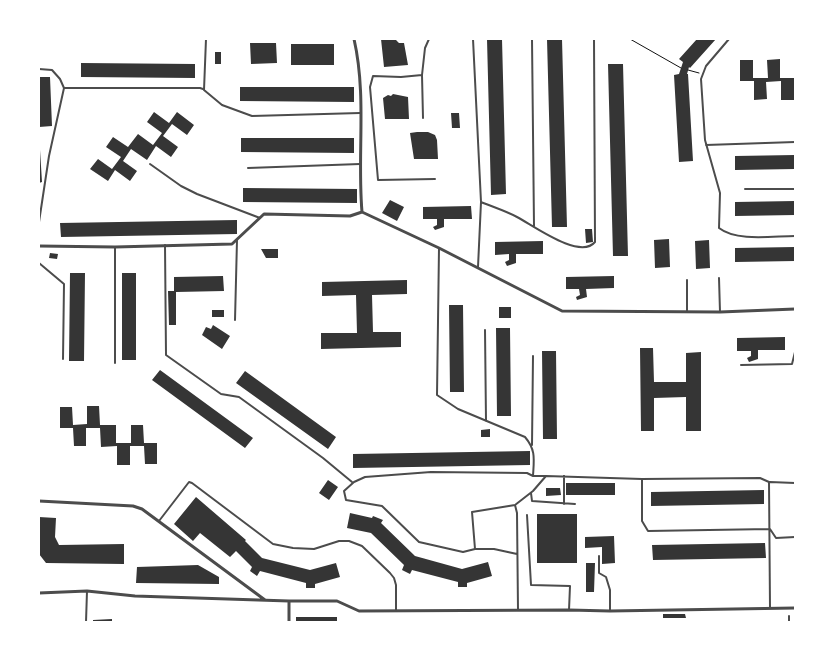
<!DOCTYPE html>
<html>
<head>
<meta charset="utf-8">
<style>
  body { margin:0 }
  #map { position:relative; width:834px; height:661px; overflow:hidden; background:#fff; font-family:"Work Sans",sans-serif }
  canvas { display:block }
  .frame { position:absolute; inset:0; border:40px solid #fff; pointer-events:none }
</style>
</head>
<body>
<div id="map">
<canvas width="834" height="661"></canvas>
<div class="frame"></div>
</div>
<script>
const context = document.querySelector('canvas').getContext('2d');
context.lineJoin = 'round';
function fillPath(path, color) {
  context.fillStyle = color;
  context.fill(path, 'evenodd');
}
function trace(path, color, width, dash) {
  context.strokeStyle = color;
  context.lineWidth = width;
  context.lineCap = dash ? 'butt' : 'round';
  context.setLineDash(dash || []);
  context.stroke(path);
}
const building = new Path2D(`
  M381,39L396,40L399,43H404L408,65L384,67Z
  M487,39H502L506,194L491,195Z
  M547,39H562L567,227H552Z
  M697,39H716L690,68L689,67L687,74H688L693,161L679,162L674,75L679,74L683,62L679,59Z
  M250,43H276L277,63L251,64Z
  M291,44H334V65H291Z
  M215,52H221V64H215Z
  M780,59V78H795V100H781V81L766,82L767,99L754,100V81H740V60H753V78H768L767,60Z
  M81,63L195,64V78L81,77Z
  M608,64H623L628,256H613Z
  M39,77H50L52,126L39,127Z
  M240,87H354V102L240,101Z
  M393,94L408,97L409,119H385L383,98L388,95L391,96Z
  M154,112L169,123L177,112L194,125L187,135L172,124L163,136L178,147L171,157L156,146L147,160L131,149L123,161L137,171L130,181L115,170L108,181L90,169L98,159L112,169L121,157L106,147L113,137L128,147L138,134L153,145L162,133L147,122Z
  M451,113H459L460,128H452Z
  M417,132H428L435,135L437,140L438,159H414L410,133Z
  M241,138H354V153L241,152Z
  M39,150H40L42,182L39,183Z
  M795,155V169L735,170V156Z
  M243,188L357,189V203L243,202Z
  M390,200L404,207L397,221L382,213Z
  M795,201V215L735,216V202Z
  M471,206L472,219H444V227L435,230L433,227L437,225V219H423V207Z
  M237,220V234L61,237L60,223Z
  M585,229H592L593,242L586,243Z
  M669,239L670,267L655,268L654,240Z
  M709,240L710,268L696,269L695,241Z
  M543,241V254H516V263L507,266L505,262L509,260V254L495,255V242Z
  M795,247V261L735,262V248Z
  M261,249H278V258H266Z
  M50,253L58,254L57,259L49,258Z
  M70,273H85L84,361H69Z
  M122,273H136V360H122Z
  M223,276L224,291L176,292V325H169L168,291H174V277Z
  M614,276V288L586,289L587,297L577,300L576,297L580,295L579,289H566V277Z
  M407,280V294L372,295L373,332H401V347L321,349V333H357L356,295L322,296V282Z
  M449,305H463L464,392H450Z
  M499,307H511V318H499Z
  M212,310H224V317H212Z
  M213,325L230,336L222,349L202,335L206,327L211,329Z
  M496,328H510L511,416H497Z
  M785,337V350H758V359L749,362L747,358L751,356V351H737V338Z
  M640,348H653L654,382H686V353L701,352V431H686V397L654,398V431H641Z
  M542,351H556L557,439H543Z
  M160,370L253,438L245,448L152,380Z
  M245,371L336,437L328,449L236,383Z
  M87,406H99L100,425H116V443H131V425H143L144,443H157V464H145L144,446H130V465H117V446L101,447L100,428H86V446H74L73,428H60V407H72L73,425L87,424Z
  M490,429V437H481V430Z
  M530,451V465L353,468V454Z
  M328,480L338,487L329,500L319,493Z
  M566,483H615V495H566Z
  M546,488H560L561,495L546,496Z
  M764,490V504L651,506V492Z
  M196,497L246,540L245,541L262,558L310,570L336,563L340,577L315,584V588H306V583L260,571L257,576L250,571L252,567L236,551L230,557L200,533L193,541L174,524Z
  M350,513L372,518L373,516L383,520L381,523L415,556L462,569L488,562L492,576L467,583V587H458V582L412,570L410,574L402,570L404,565L371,533L347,528Z
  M537,514H577V563H537Z
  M39,517L56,518L55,537L59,545L124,544V564L46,563L39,554Z
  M614,536L615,563L602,564V547L585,548V537Z
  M765,543L766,558L653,560L652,545Z
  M586,563H595L594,592H586Z
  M198,565L219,577V584L136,583L137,567Z
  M663,614H685L686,618H663Z
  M296,617H337V622H296Z
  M112,619V622H93V620Z`);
const path = new Path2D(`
  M630,39L681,68
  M688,70L699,73`);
const service = new Path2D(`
  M206,39L204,90L222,105L252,116L360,113
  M473,39L481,202C493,207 506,211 517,217C534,226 580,260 595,242L594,39
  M532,39L534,226
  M729,39L706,66L701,79L705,140L720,193L719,228C737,242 773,236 795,236
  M39,69L52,70L60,79L64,88L49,156L39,222
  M422,75L425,48L429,39
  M64,88H200L203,89
  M423,118L422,75L401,77L373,76L370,87L378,180L435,179
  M706,145L795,142
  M150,164L181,186L197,194L260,218
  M248,168L360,164
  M745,189H795
  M165,245L166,355L221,394L239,397L323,458L352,482
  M115,247V363
  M439,248L437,395L458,409L525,437C536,450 534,459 533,476
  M39,263L64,284L63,359
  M478,267L481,202
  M719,278L720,312
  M687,280V312
  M235,320L237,240
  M485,330L486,421
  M741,365L792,364L795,352
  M532,445L533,356
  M564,476V504
  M770,482L795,483
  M531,493L532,501L575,504
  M527,515L531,585L570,586L569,610
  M159,521L189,482L192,483L273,544L293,548L314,549L339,541H349L362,546L390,573L394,578L396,585V611
  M475,549L472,512L515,505
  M517,554L494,549H475L463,552L419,542L382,506L346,500L344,491L354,482L365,477L431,472L527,473L533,476H546
  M599,556V573L606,577L610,590V611
  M770,608L769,482L760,478L642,479V521L648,531L770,529L776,538L795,537
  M518,610L517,513L515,505L533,491L546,476L642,479
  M86,622L87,591
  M789,622V616`);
const minor = new Path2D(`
  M354,39C367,96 357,155 362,212
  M362,212L439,248L562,311L720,312L795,309
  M39,246L115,247L232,244L264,214L350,216L362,212
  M39,501L133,506L142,509L265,600
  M39,593L87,591L135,596L289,601V622
  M289,601H337L359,611L569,610L610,611L795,608`);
fillPath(building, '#353535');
trace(path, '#111', 1);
trace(service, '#4c4c4c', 2);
trace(minor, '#4c4c4c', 3);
</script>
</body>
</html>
